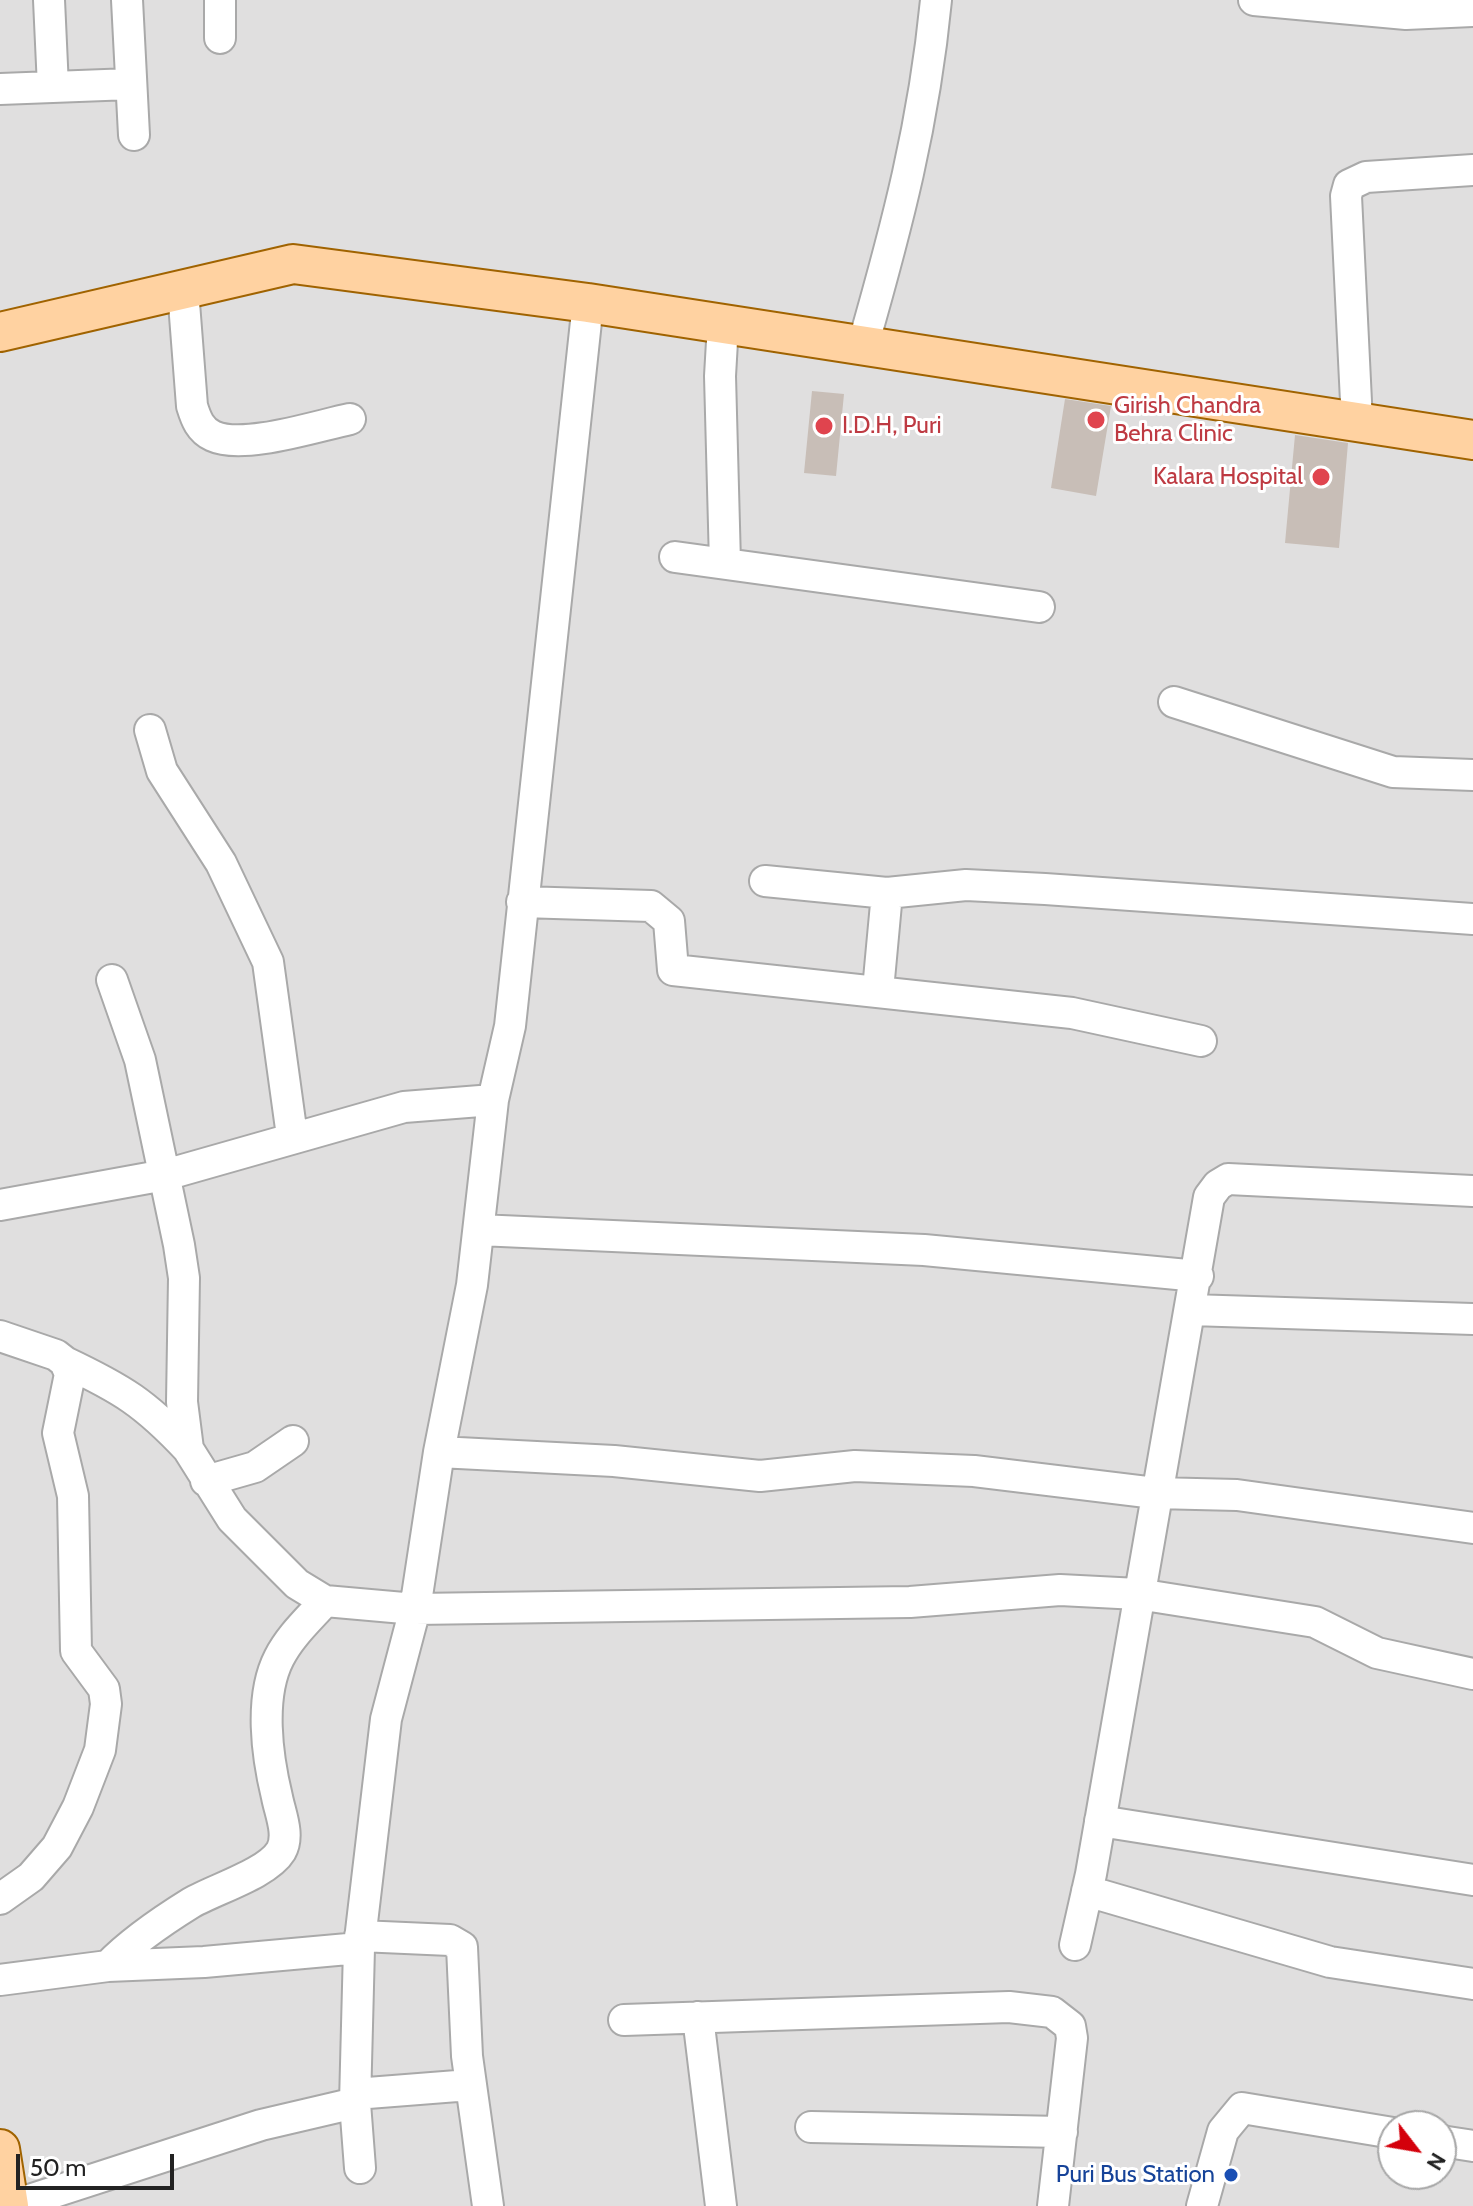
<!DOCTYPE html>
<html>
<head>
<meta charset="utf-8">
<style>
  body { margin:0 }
  #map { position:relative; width:1473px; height:2206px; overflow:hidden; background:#f3efe8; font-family:Cabin,sans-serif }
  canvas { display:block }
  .north { position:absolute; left:1377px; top:2110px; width:80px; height:80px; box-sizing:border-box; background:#fff; border:2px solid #a7a7a7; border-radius:50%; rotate:121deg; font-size:22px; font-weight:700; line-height:32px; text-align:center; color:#222 }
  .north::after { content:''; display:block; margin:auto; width:28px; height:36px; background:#d4000b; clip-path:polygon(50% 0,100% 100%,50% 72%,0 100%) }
  .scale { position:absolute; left:16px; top:2154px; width:158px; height:36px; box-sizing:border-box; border:4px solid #222; border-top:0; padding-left:10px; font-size:24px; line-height:28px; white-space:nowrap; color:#222; -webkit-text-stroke:6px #fff; paint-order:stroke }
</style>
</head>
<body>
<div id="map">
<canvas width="1473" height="2206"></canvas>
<div class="north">N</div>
<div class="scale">50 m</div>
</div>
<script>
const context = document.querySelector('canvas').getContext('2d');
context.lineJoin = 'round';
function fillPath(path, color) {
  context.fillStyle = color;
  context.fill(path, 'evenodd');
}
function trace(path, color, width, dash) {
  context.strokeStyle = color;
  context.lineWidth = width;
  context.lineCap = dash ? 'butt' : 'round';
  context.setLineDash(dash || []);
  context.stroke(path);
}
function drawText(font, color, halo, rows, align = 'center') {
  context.font = font + ' Cabin,sans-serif';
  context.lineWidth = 6;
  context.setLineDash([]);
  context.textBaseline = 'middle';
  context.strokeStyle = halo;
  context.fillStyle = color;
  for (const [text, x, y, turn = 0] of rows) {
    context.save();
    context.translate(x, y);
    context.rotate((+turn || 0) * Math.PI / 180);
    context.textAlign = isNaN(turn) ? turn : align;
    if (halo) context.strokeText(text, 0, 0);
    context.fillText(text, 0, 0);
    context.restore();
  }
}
const residential = new Path2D(`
  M0,0H1473V2206H0ZM1393,2126H1441V2174H1393Z`);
const building = new Path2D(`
  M812,391L844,394L836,476L804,473Z
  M1065,399L1111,406L1096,496L1051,488Z
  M1295,435L1348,443L1339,548L1285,543Z`);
const minor = new Path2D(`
  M49,0L53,87
  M127,0L134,135
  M220,0V38
  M1254,0L1406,14L1473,11
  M0,89L131,84
  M183,290L192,406C196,419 200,430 213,436C243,450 316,426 350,419
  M723,324L720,376L725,563
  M863,345C897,226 924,124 936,0
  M1357,422L1346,196L1349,185L1366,177L1473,170
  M675,557L1039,607
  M1174,702L1393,772L1473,775
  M150,730L162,771L221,863L268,962L292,1136
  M765,881L887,893L966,885L1045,889L1473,919
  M522,902L651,906L669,921L673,970L1072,1013L1201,1041
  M112,980L140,1060L179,1245L184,1278L182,1402L188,1449L232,1519L297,1584L325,1601L415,1609L910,1602L1060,1590L1138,1594L1315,1622L1377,1653L1473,1674
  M878,990L887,893
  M0,1205L165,1175L404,1107L493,1100
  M479,1230L924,1250L1198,1276
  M1191,1310L1473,1319
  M0,1336L56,1355L65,1362L70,1374L58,1433L73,1496L76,1651L104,1689L106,1704L100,1750L78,1807L57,1847L31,1877L0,1899
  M65,1362C122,1389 145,1403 188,1449
  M439,1452L614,1461L760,1476L855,1466L974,1471L1155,1493L1237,1495L1473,1528
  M206,1481L255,1467L293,1441
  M1100,1821L1473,1880
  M1087,1891L1330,1962L1473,1984
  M360,1936L450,1940L462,1947L467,2056L488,2206
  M1075,1945L1091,1874L1209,1197L1218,1185L1228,1179L1473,1191
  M108,1966C132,1941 162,1921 191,1903C215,1889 267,1874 281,1851C290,1835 280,1813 277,1797C267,1756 259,1697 279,1658C290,1636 309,1619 325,1601
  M0,1980L108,1966L204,1962L359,1948
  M698,2017L721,2206
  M624,2020L1009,2007L1052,2012L1070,2026L1072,2038L1053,2206
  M355,2094L470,2085
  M811,2127L1062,2132
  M1441,2141L1473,2146
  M360,2168L355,2103L359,1948L386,1719L415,1609L439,1452L472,1285L493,1100L510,1026L588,303
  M11,2206L261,2125L355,2103
  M1202,2206L1223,2131L1242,2108L1393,2133`);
const major = new Path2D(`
  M0,332L293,264L588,303L1473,440
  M0,2149L9,2206`);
const markers = [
  [1096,420,10,"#e0444e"],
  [824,426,10,"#e0444e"],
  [1321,477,10,"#e0444e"],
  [1231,2175,8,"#1a4fb4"]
];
const healthNames = [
  ["Girish Chandra",1114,406],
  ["Behra Clinic",1114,434],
  ["I.D.H, Puri",842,426],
  ["Kalara Hospital",1303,477,"right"]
];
const transitNames = [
  ["Puri Bus Station",1215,2175]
];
fillPath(residential, '#e0dfdf');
fillPath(building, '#c8beb7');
trace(minor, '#a9a9a9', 34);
trace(major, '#a06300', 42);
trace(minor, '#fff', 30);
trace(major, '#ffd2a1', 38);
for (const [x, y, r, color] of markers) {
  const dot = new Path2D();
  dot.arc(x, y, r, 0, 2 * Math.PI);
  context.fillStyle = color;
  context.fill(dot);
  trace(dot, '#fff', 3);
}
drawText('24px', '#be3a42', '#fff', healthNames, 'left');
drawText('24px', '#164399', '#fff', transitNames, 'right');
</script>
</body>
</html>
